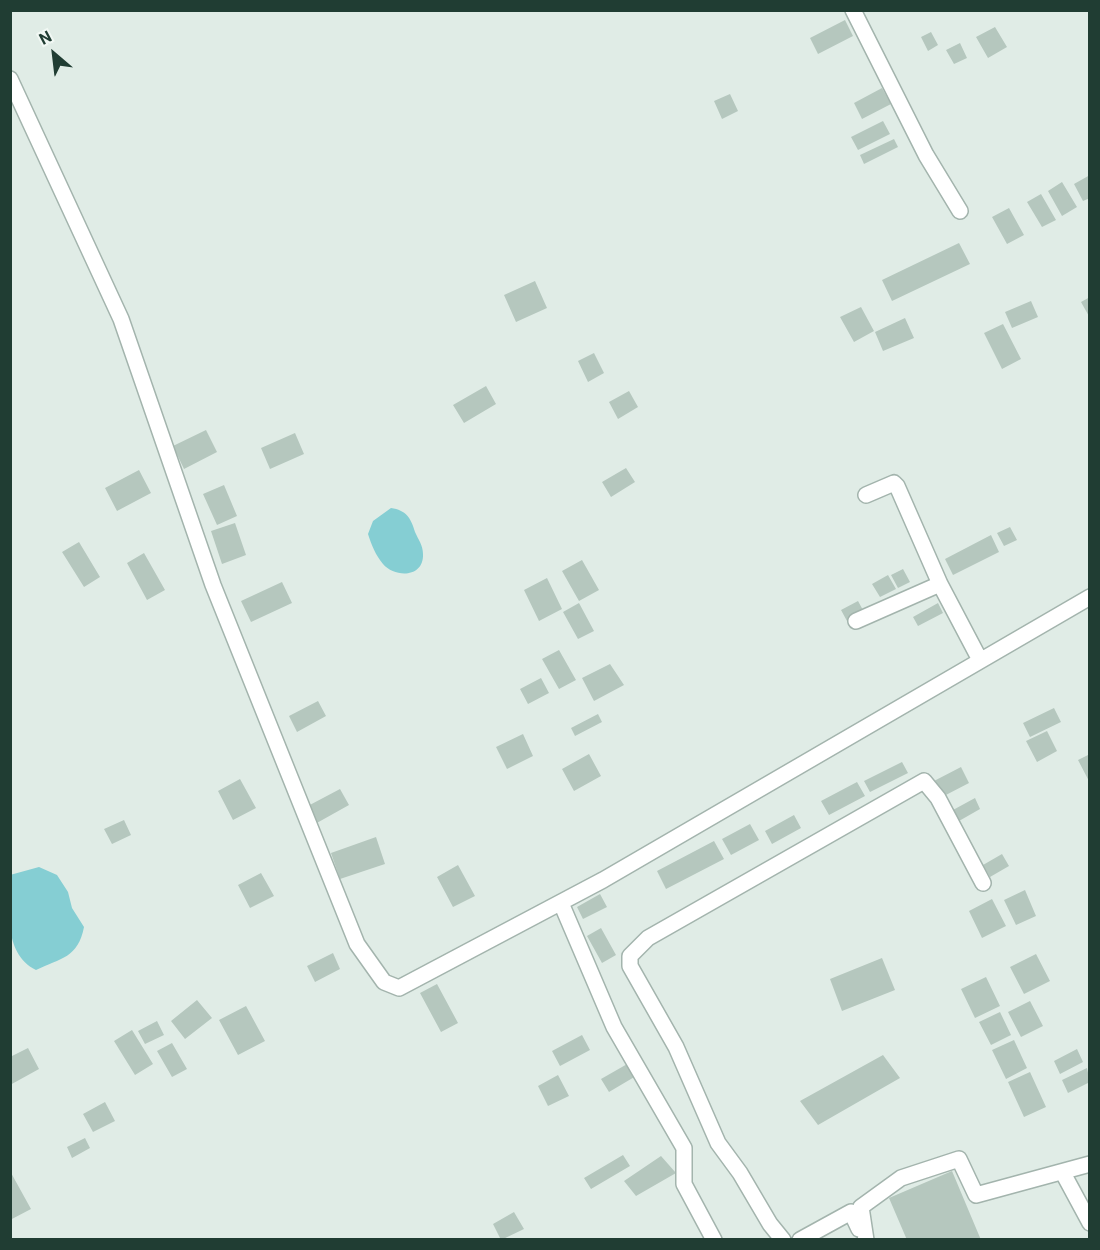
<!DOCTYPE html>
<html>
<head>
<meta charset="utf-8">
<style>
  body { margin:0 }
  #map { position:relative; width:1100px; height:1250px; overflow:hidden; background:#e0ece6; font-family:Roboto,sans-serif }
  canvas { display:block }
  .frame { position:absolute; inset:0; border:12px solid #203d33; pointer-events:none }
  .north { position:absolute; left:24px; top:24px; width:60px; height:60px; -webkit-text-stroke:4px #f1f8f4; paint-order:stroke; rotate:332deg; font-size:16px; font-weight:700; line-height:24px; text-align:center; color:#203d33 }
  .north::after { content:''; display:block; margin:auto; width:21px; height:27px; background:#203d33; clip-path:polygon(50% 0,100% 100%,50% 72%,0 100%) }
</style>
</head>
<body>
<div id="map">
<canvas width="1100" height="1250"></canvas>
<div class="frame"></div>
<div class="north">N</div>
</div>
<script>
const context = document.querySelector('canvas').getContext('2d');
context.lineJoin = 'round';
function fillPath(path, color) {
  context.fillStyle = color;
  context.fill(path, 'evenodd');
}
function trace(path, color, width, dash) {
  context.strokeStyle = color;
  context.lineWidth = width;
  context.lineCap = dash ? 'butt' : 'round';
  context.setLineDash(dash || []);
  context.stroke(path);
}
const water = new Path2D(`
  M391,508C406,510 411,518 415,532C418,539 423,545 423,554C424,578 395,578 383,564C376,556 371,544 368,534L373,521Z
  M39,867L57,875L68,892L72,908L84,927C78,958 61,958 36,970C2,953 10,906 10,875Z`);
const building = new Path2D(`
  M845,20L853,36L818,54L810,38Z
  M995,27L1007,47L988,58L976,37Z
  M931,32L938,45L928,51L921,37Z
  M960,43L967,58L954,64L946,50Z
  M882,88L891,104L862,119L854,103Z
  M730,94L738,111L722,119L714,101Z
  M883,121L890,134L858,150L851,137Z
  M894,139L898,147L864,164L860,155Z
  M1090,175V198L1083,201L1074,184Z
  M1062,182L1077,207L1062,216L1048,191Z
  M1041,194L1056,220L1042,227L1027,202Z
  M1009,208L1024,235L1007,244L992,217Z
  M959,243L970,264L892,301L882,280Z
  M535,281L547,308L516,322L504,295Z
  M1090,297V318L1081,302Z
  M1031,301L1038,317L1012,328L1005,312Z
  M861,307L874,331L854,342L840,317Z
  M905,318L914,338L883,351L875,332Z
  M1003,324L1021,359L1002,369L984,333Z
  M594,353L604,373L588,382L578,361Z
  M486,386L496,404L464,423L453,405Z
  M629,391L638,407L618,419L609,402Z
  M206,430L217,452L184,469L173,446Z
  M295,433L304,454L270,469L261,448Z
  M626,468L635,482L611,497L602,482Z
  M139,470L151,493L117,511L105,488Z
  M224,485L237,516L217,525L203,494Z
  M235,523L246,555L222,564L211,531Z
  M1010,527L1017,540L1004,546L997,533Z
  M991,535L999,552L953,575L945,559Z
  M79,542L100,577L84,587L62,552Z
  M144,553L165,590L147,600L127,563Z
  M582,560L599,590L579,601L562,571Z
  M903,569L910,582L898,588L891,575Z
  M888,575L896,589L880,597L872,584Z
  M547,578L562,609L539,621L524,590Z
  M282,582L292,603L251,622L241,601Z
  M858,601L864,612L847,621L841,610Z
  M579,603L594,631L578,639L563,612Z
  M938,603L943,613L918,626L913,617Z
  M559,650L576,680L559,689L542,659Z
  M610,664L624,685L594,701L582,678Z
  M541,678L549,693L528,704L520,689Z
  M318,701L326,716L297,732L289,716Z
  M1054,708L1061,722L1030,737L1023,723Z
  M598,714L602,722L575,736L571,728Z
  M1047,731L1057,751L1037,762L1026,741Z
  M523,734L533,756L507,769L496,747Z
  M589,754L601,776L574,791L562,769Z
  M1090,754V783L1078,760Z
  M902,762L908,773L870,792L864,781Z
  M961,767L969,783L942,797L934,781Z
  M240,779L256,808L233,820L218,791Z
  M857,782L865,796L829,815L821,801Z
  M340,789L349,805L315,824L306,807Z
  M975,798L980,809L959,821L953,810Z
  M794,815L801,828L772,844L765,831Z
  M124,820L131,835L112,844L104,829Z
  M750,824L759,840L731,855L722,839Z
  M376,837L385,864L340,879L331,853Z
  M714,841L724,859L666,889L657,871Z
  M1002,854L1009,866L990,877L983,865Z
  M458,865L475,896L453,907L437,877Z
  M261,873L274,896L250,908L238,885Z
  M1025,890L1036,916L1016,925L1004,900Z
  M600,894L607,907L583,919L577,907Z
  M992,899L1006,926L982,938L969,911Z
  M601,928L616,955L602,963L587,936Z
  M333,953L340,969L315,982L307,966Z
  M1036,954L1050,981L1024,994L1010,967Z
  M882,958L895,990L842,1011L830,979Z
  M986,977L1000,1006L975,1018L961,989Z
  M437,984L458,1023L441,1032L420,993Z
  M197,1000L212,1018L185,1039L171,1021Z
  M1030,1001L1043,1026L1021,1037L1008,1012Z
  M246,1006L265,1041L238,1055L219,1020Z
  M1000,1012L1011,1035L991,1045L979,1022Z
  M157,1021L164,1035L145,1044L138,1031Z
  M132,1030L153,1064L135,1075L114,1041Z
  M582,1035L590,1050L560,1066L552,1051Z
  M1014,1040L1027,1068L1006,1079L992,1050Z
  M172,1043L187,1069L172,1077L157,1051Z
  M28,1048L39,1069L10,1085V1057Z
  M1077,1049L1083,1062L1060,1074L1054,1061Z
  M883,1055L900,1078L818,1125L800,1101Z
  M629,1063L636,1076L609,1092L601,1079Z
  M1087,1068L1090,1082L1068,1093L1062,1080Z
  M1030,1072L1046,1107L1024,1117L1008,1082Z
  M558,1075L569,1096L548,1106L538,1086Z
  M105,1102L115,1121L93,1132L83,1114Z
  M85,1138L90,1148L72,1158L67,1147Z
  M623,1155L630,1166L591,1189L584,1178Z
  M661,1156L676,1173L636,1196L624,1181Z
  M10,1171L31,1209L10,1220Z
  M952,1171L981,1240H907L889,1198Z
  M514,1212L524,1229L501,1240L493,1224Z`);
const minor = new Path2D(`
  M853,10L926,155L960,211
  M10,79L121,319L213,585L357,944L384,982L399,988L603,880L1090,597
  M866,495L894,483L897,486L940,584L980,660
  M856,621L940,584
  M561,903L614,1027L684,1148V1184L714,1240
  M1063,1173L1090,1223
  M783,1240L770,1224L740,1173L718,1143L676,1047L630,966V956L648,938L924,781L938,798L983,883
  M800,1240L851,1212L859,1229
  M866,1240L861,1207L901,1178L959,1159L976,1195L1090,1164`);
fillPath(water, '#85ced3');
fillPath(building, '#b5c7be');
trace(minor, '#a3b4ad', 18);
trace(minor, '#fff', 15);
</script>
</body>
</html>
